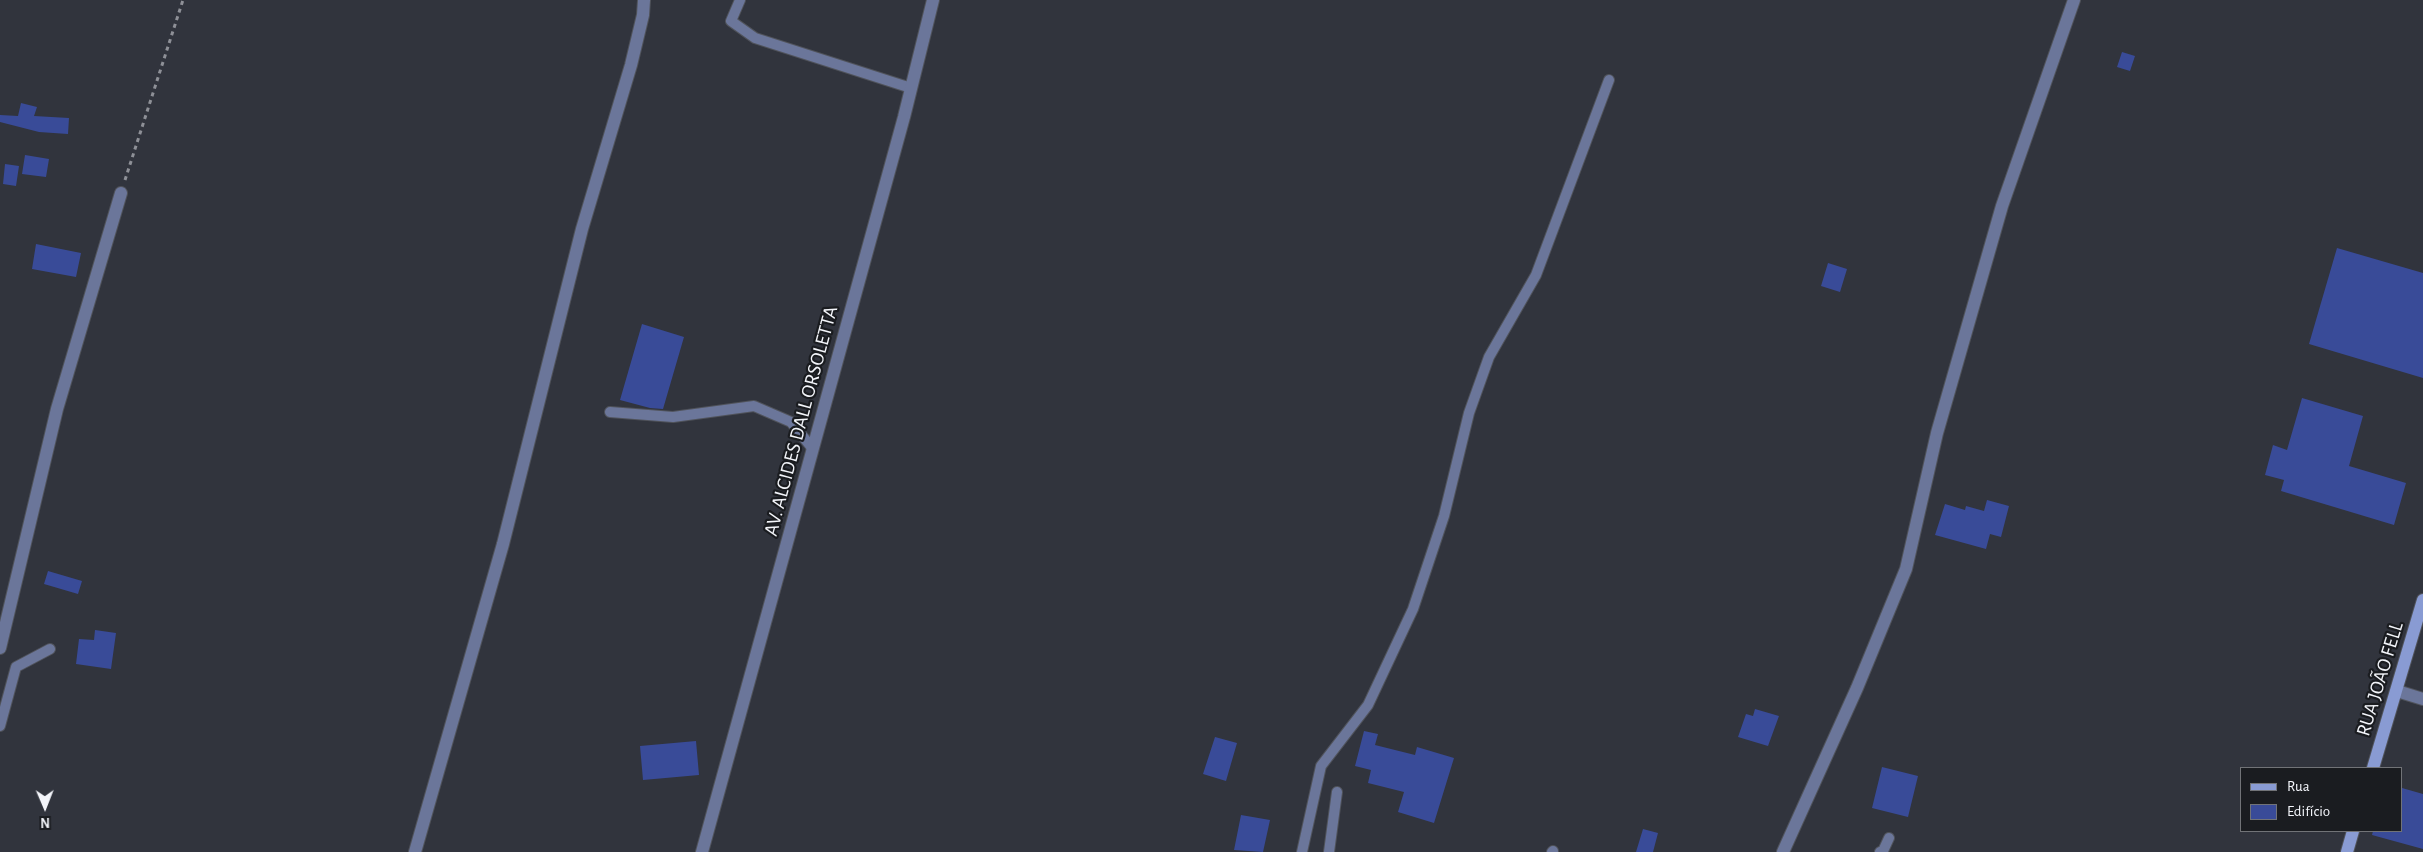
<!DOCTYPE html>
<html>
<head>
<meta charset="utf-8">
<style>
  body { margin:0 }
  #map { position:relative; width:2423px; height:852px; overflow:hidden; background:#31343d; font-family:"Alegreya Sans",sans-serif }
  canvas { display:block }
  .legend { position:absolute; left:2240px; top:767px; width:162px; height:65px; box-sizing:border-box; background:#1a1c20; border:1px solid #717377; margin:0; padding:6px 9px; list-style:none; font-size:15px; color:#f3f5fa }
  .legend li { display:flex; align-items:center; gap:10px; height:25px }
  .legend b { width:25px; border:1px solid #717377 }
  .north { position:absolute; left:20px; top:782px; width:50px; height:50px; -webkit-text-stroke:4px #1a1c20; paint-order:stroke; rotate:179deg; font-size:14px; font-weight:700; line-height:20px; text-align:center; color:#f3f5fa }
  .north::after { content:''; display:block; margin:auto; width:18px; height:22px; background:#f3f5fa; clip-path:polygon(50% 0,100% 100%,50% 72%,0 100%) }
</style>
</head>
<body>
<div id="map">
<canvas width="2423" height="852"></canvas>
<ul class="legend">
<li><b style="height:6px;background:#899bd3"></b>Rua</li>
<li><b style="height:14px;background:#394b98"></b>Edifício</li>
</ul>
<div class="north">N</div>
</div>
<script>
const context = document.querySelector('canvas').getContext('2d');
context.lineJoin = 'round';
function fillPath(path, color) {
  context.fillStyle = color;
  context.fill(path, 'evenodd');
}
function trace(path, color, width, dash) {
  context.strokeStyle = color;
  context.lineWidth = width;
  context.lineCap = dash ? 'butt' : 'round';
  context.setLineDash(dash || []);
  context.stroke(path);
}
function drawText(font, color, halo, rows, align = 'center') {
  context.font = font + ' "Alegreya Sans",sans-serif';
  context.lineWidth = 4.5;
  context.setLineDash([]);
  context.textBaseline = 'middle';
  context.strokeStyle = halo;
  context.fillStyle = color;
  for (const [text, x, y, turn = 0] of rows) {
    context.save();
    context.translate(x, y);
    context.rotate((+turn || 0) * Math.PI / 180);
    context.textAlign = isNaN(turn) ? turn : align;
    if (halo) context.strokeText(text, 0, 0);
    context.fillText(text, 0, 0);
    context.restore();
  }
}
const building = new Path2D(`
  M2122,52L2135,56L2130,71L2117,67Z
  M21,103L37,107L34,116L69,118L68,134L39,132L0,122V115L18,116Z
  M25,155L49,159L46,177L22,174Z
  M5,164L19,166L16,186L3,184Z
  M36,244L81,253L76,277L32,269Z
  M2337,248L2423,273V378L2309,344Z
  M1828,263L1847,269L1840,292L1821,286Z
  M642,324L684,337L663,409L650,408L620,400Z
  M2302,398L2363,416L2349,466L2406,483L2394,525L2281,491L2284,480L2265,475L2273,445L2287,450Z
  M1987,500L2009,506L2001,537L1990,534L1986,549L1935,535L1945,504L1965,510L1966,506L1984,511Z
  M48,571L82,581L78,594L44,584Z
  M95,630L116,633L111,669L76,664L79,639L94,640Z
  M1755,709L1779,716L1768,746L1738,737L1746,714L1753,716Z
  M1364,731L1378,734L1375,745L1415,755L1417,747L1454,758L1434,823L1398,812L1404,792L1368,783L1371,770L1355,766Z
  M1215,737L1237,743L1226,781L1203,774Z
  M696,741L699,775L643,780L640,746Z
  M1882,767L1918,776L1908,817L1872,808Z
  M2402,788L2423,794V849L2372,835L2373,831H2402Z
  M1241,815L1270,820L1263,852L1234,850Z
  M1643,829L1658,833L1653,852H1636Z`);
const path = new Path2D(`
  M125,180L183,0`);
const lane = new Path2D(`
  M740,0L731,21L755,38L911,88
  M610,412L673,417L754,406L791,422L813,449
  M0,726L16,667L50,649
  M1302,852L1321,766L1368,705L1413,609L1444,516L1469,413L1489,357L1536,275L1609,80
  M1329,852L1337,792
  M1552,852L1553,851
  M1880,852L1883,851L1889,838`);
const street = new Path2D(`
  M0,648L57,409L121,193
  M2397,691L2423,699
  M415,852L503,544L582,229L631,65L643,15L644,0
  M702,852L904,117L933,0
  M1783,852L1857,688L1906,569L1937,433L2002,206L2074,0`);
const secondary = new Path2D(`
  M2373,768L2423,600
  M2347,852L2353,831`);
const streetNames = [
  ["AV. ALCIDES DALL ORSOLETTA",801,421,-75],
  ["RUA JOÃO FELL",2380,679,-73]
];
fillPath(building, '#394b98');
trace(lane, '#50535b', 12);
trace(street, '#50535b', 14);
trace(secondary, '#50535b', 14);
trace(path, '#8e9097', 3, [4, 4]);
trace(lane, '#6b769a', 10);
trace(street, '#6b769a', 12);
trace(secondary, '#899bd3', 12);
drawText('20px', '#f3f5fa', '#1a1c20', streetNames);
</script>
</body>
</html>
